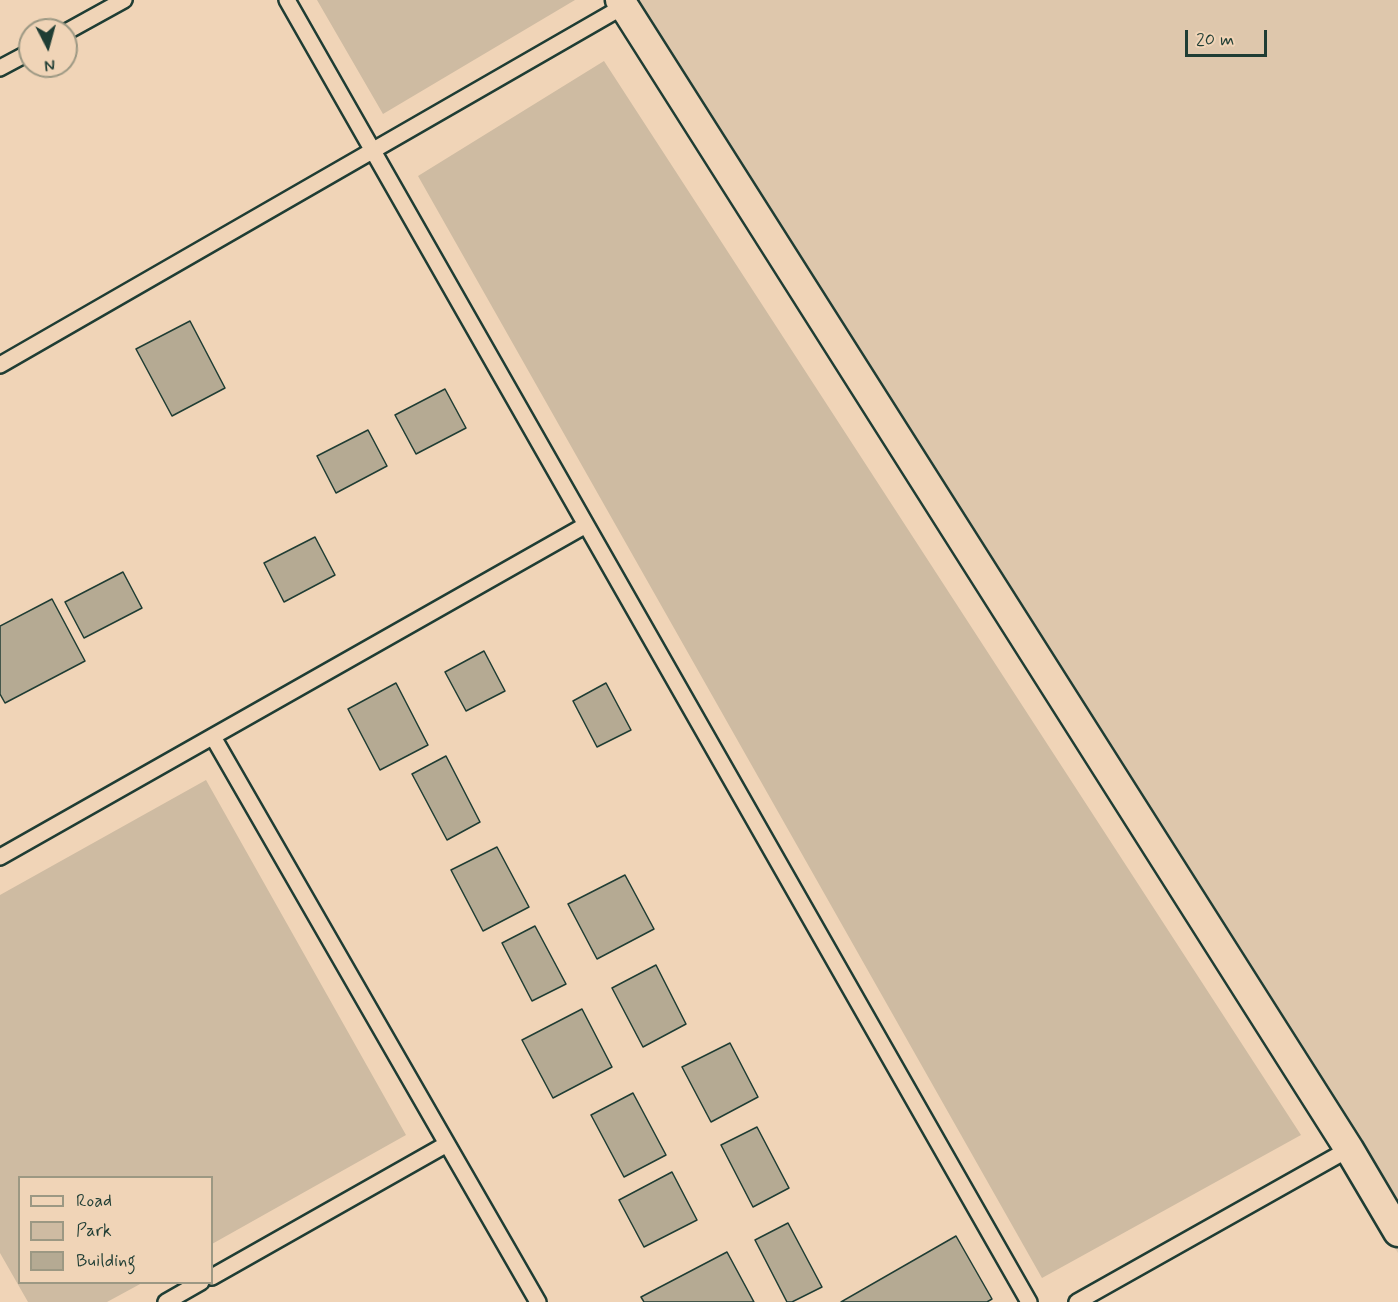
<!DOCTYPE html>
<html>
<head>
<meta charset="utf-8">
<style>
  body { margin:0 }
  #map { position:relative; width:1398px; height:1302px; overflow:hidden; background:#f0d4b7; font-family:Mynerve,sans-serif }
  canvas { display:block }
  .legend { position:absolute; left:18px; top:1176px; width:195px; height:108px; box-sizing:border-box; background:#f0d4b7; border:2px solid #9c9883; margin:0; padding:8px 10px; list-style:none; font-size:18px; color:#1f3d34 }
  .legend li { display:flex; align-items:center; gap:12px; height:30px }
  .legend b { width:30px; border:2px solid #9c9883 }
  .north { position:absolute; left:18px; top:18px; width:60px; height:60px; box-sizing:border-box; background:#f0d4b7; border:2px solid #9c9883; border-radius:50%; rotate:174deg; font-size:16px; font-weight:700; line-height:24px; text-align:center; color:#1f3d34 }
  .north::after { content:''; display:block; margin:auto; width:21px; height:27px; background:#1f3d34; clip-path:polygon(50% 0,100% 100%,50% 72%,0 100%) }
  .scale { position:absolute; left:1185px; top:30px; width:82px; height:27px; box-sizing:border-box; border:3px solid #1f3d34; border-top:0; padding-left:8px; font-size:18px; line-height:21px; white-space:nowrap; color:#1f3d34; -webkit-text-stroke:4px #f0d4b7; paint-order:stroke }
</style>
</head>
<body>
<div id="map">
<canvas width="1398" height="1302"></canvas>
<ul class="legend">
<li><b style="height:8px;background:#f0d4b7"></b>Road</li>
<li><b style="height:16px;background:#cebba2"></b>Park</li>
<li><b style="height:16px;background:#b5aa93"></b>Building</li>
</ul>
<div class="north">N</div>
<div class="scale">20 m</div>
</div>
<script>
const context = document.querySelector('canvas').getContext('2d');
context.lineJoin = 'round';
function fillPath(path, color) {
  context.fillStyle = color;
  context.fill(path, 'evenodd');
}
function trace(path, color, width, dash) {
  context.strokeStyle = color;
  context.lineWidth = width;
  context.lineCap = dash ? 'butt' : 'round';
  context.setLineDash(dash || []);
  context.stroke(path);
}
const built = new Path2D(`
  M620,0H1398V1253Z`);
const green = new Path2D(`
  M317,0H575L383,114Z
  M604,61L1301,1135L1042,1278L418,176Z
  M206,780L406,1135L212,1244V1178H20V1282L142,1283L107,1302H28L0,1253V895Z`);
const building = new Path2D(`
  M190,321L225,388L172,416L136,349Z
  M445,389L466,428L416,454L395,415Z
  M368,430L387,466L336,493L317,456Z
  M315,537L335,575L284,602L264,563Z
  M123,572L142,608L84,638L65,602Z
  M52,599L85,661L5,703L0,694V626Z
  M484,651L505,691L466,711L445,672Z
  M396,683L428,745L380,770L348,709Z
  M606,683L631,730L597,747L573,701Z
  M446,756L480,822L447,840L412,774Z
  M497,847L529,907L483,931L451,870Z
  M625,875L654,929L597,959L568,904Z
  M535,926L566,984L532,1001L502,943Z
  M656,965L686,1024L643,1047L612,988Z
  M582,1009L612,1067L553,1098L522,1040Z
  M730,1043L758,1097L711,1122L682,1067Z
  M633,1093L666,1155L624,1177L591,1115Z
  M757,1127L789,1188L753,1207L721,1145Z
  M672,1172L697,1220L644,1247L619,1200Z
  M788,1223L822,1287L792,1302H787L755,1240Z
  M956,1236L992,1299L987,1302H841Z
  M727,1252L754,1302H644L641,1297Z`);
const lane = new Path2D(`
  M287,0L1029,1302
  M66,32L124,0
  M0,68L30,52
  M0,365L624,6
  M213,737L538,1302
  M0,857L586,525
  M212,1277L447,1144
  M166,1302L201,1282
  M1077,1302L1349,1149`);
const street = new Path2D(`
  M620,0L1349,1149L1398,1232`);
fillPath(built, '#dec7ac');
fillPath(green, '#cebba2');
fillPath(building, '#b5aa93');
trace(building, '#1f3d34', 1.5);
trace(lane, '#1f3d34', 20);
trace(street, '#1f3d34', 33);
trace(lane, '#f0d4b7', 15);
trace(street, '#f0d4b7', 28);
</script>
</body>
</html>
